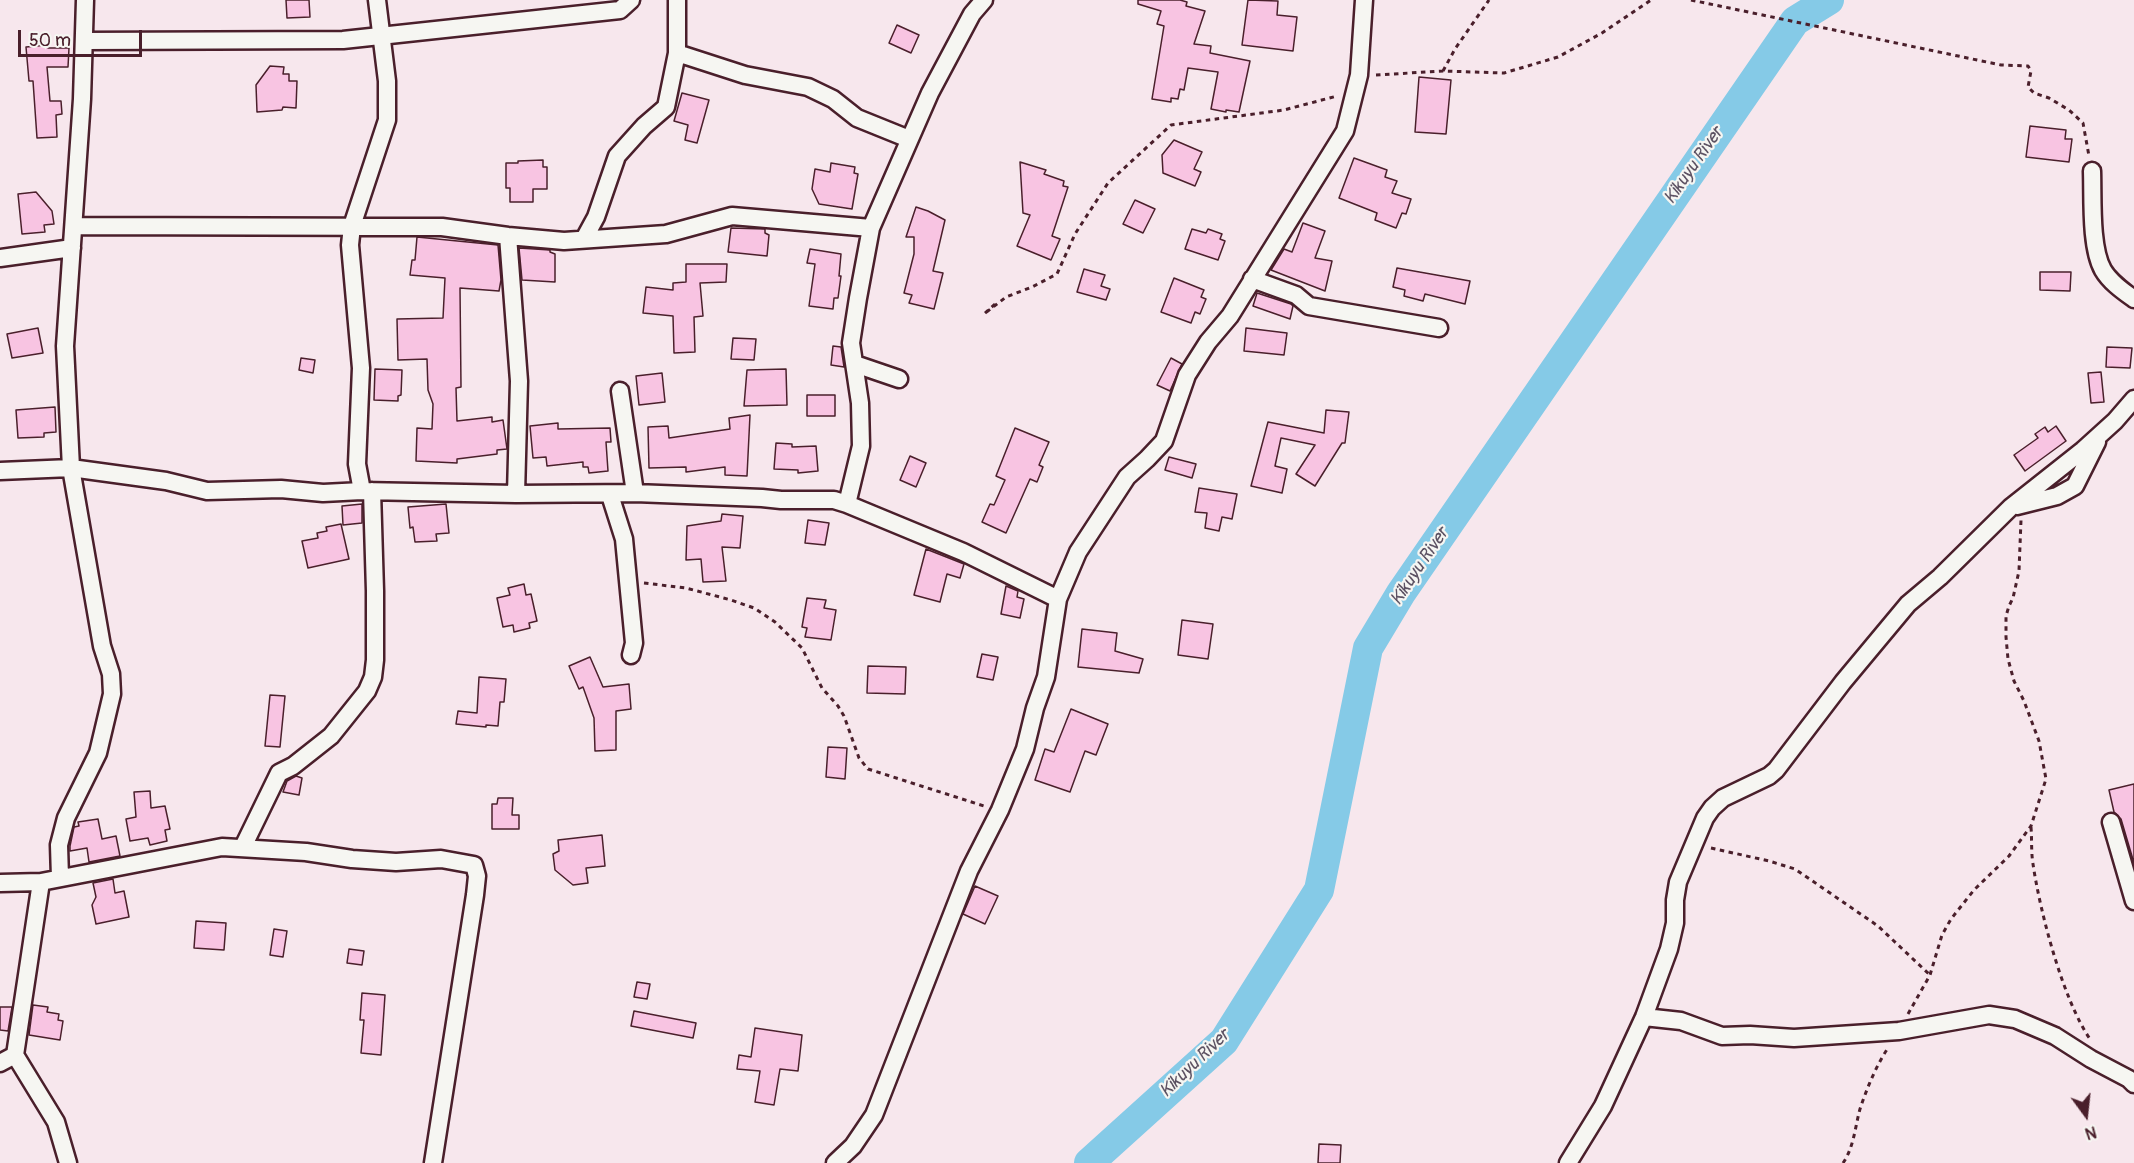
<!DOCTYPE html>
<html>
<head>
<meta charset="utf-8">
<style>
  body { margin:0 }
  #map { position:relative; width:2134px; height:1163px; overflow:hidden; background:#f7e7ed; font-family:Pangolin,sans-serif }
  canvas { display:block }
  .north { position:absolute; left:2056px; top:1085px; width:60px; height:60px; -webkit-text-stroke:4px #f6f6f2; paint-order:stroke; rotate:165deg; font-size:16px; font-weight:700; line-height:24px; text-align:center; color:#4a1f2b }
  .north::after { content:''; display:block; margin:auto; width:21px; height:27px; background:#4a1f2b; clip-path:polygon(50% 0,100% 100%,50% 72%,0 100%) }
  .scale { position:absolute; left:18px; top:30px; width:124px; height:27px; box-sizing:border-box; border:3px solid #4a1f2b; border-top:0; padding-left:8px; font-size:18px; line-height:21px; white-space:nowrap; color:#4a1f2b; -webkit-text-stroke:4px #f6f6f2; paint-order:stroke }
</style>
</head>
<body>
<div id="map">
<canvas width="2134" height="1163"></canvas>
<div class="north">N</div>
<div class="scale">50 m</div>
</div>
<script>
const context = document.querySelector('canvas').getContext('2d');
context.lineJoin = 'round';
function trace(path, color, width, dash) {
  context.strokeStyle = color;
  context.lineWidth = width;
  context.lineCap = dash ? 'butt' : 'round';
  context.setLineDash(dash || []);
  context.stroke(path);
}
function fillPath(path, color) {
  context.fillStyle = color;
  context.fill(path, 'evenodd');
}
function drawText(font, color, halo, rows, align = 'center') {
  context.font = font + ' Pangolin,sans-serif';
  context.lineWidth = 4.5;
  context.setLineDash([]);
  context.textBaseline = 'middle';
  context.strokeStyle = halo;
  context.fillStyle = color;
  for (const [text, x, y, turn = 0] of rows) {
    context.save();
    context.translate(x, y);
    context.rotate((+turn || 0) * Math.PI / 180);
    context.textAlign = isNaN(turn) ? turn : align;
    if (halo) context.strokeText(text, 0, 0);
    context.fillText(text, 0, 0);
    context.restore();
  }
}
const river = new Path2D(`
  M1089,1163L1224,1041L1319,890L1368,648L1401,593L1795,21L1829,0`);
const building = new Path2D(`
  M286,0H309L310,17L287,18Z
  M1138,0H1180L1187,2L1186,6L1205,11L1194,44L1211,46L1210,53L1250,61L1239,112L1226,110V112L1211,109L1218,72L1188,68L1184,90L1180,89L1178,99L1171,98V102L1152,99L1164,26L1157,24L1161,11L1138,4Z
  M1248,0L1278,1L1277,15L1297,17L1293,51L1242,45Z
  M897,25L919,35L911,53L889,43Z
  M48,45V48H69L68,67H47L50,101H61L62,114L56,115L57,137L37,138L33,81H29L26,47Z
  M270,66L284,67L283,74H289V81H297L296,108L283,107L282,110L257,112L256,85Z
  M1419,77L1451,80L1446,134L1415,132Z
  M682,93L709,100L697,143L685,140L688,125L674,121Z
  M2030,126L2066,130L2065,139H2072L2069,162L2026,157Z
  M1174,140L1202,152L1194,169L1201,172L1195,186L1163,173L1162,155Z
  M1354,158L1387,170L1385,177L1397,181L1392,193L1411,199L1406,214L1402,213L1396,228L1375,220L1377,213L1339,198Z
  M543,160V167H547V189H533V202H510V188H506V163H518V161Z
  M1020,162L1046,170L1044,174L1064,181L1063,186L1068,187L1052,236L1060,239L1051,260L1017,246L1030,215L1023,213Z
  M831,163L855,167L854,173L858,174L852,209L819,204L812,189L815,169L830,172Z
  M36,192L52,211L54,224L44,225L45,232L22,234L18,194Z
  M1135,200L1155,209L1143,233L1123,224Z
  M916,207L928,211L945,220L933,271L943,273L934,309L909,303L912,295L904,293L914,254V237H906Z
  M1303,223L1325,231L1315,258L1332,261L1325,291L1271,270L1284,249L1292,252Z
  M731,228L765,229V233L769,235L767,256L728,252Z
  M1192,229L1206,233L1208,229L1222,234L1220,239L1225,241L1218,260L1185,249Z
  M417,237L498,245L501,280L499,291L460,288L461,387L456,388L457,421L492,417V422L503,420L507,449L497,450V454L457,459V463L416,461L417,428L432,429L433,404L428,390L427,359L398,360L397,319L443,318L445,278L410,275L412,260H415Z
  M519,248L550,250V252L555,254V282L522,280Z
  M810,249L841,254L839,276H841L838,298H834L833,309L809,306L815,264L807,263Z
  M686,264H727L726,282L700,283L703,316L694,317L695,352L674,353L673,316L643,313L646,287L673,290V283L686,282Z
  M1397,268L1470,281L1465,304L1425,294L1423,301L1404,296L1405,290L1393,287Z
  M1084,269L1105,275L1101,286L1110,289L1106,300L1077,292Z
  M2040,272H2071L2070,291L2040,290Z
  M1174,278L1204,290L1201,297L1206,299L1200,314L1195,312L1191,323L1161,312Z
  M1257,293L1291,304L1293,306L1290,319L1253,306Z
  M38,328L43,353L12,358L7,334Z
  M1246,328L1287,333L1284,355L1244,351Z
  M733,338L756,339L754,360L731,359Z
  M833,346L841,347L844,367L831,365Z
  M2107,347L2132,348L2130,368L2106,367Z
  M301,358L315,360L313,373L299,370Z
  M1171,358L1182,364L1170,391L1157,385Z
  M375,369L402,370L401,395L398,396V401L374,400Z
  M786,369L787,405L744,406L747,370Z
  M2101,372L2104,402L2091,403L2088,373Z
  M662,373L665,402L639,405L636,376Z
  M807,395H835V416H807Z
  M55,407L56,432L44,433V437L18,438L16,410Z
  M1326,410L1349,412L1345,443H1342L1315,486L1296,474L1315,445L1281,438L1275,466L1287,469L1282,493L1251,486L1268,422L1324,433Z
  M750,415L747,476L725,475V467L686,472V467L649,468L648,427L668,426L669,438L730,429L729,418Z
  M558,423V429L610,428L611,442H606L608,471L589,473L588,467H583V462L547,466L546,457L533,458L530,426Z
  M2056,426L2066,441L2025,471L2014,455L2038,438L2035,434L2045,427L2048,432Z
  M1015,428L1049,442L1039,465L1043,467L1037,482L1030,479L1006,533L982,522L990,504L994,505L1005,480L996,476Z
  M776,443L792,444V447L816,446L818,471L798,473V470L774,469Z
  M910,456L926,463L916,487L900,480Z
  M1169,457L1196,464L1192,478L1165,470Z
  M1199,488L1237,494L1232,519L1222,517L1219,531L1205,528L1207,513L1195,512Z
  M362,504V523L343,525L342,506Z
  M446,504L449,533L436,534L437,541L415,542L413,527L410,528L408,507Z
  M722,514L743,516L740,548L722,547L726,581L703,582L701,559L686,560L687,526L721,521Z
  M808,520L829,523L825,545L805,543Z
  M341,524L349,559L308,568L302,541L318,538L317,533L327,531L326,527Z
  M926,549L964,564L960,578L947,574L940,602L914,595Z
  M524,584L526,595L531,594L537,621L529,623L530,628L514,632L513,625L503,627L497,598L510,595L508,588Z
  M1006,586L1018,591L1017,597L1024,599L1020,618L1001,614Z
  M807,598L826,600L824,608L836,610L831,640L805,637L807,628L802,627Z
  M1182,620L1213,624L1208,659L1178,655Z
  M1082,629L1117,633L1115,651L1143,659L1139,673L1078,667Z
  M982,654L998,657L993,680L977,677Z
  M590,657L603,687L629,684L631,709L616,711V750L595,751L594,718L583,687L579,689L569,666Z
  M868,666L906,667L905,694L867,693Z
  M479,677L506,679L504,702H500L498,726L486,725V727L456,724L458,711L477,713Z
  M270,695L285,696L280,747L265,746Z
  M1071,709L1108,724L1096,755L1085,751L1070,792L1035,780L1045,749L1054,752Z
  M828,747L847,748L845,779L826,777Z
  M296,776L302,778L299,795L283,792L287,781Z
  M2134,784V863L2121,819L2114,812L2109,790Z
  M150,791L151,808L165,806L170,829L165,830L167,841L150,845L148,838L130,841L126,819L136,817L134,792Z
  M498,798H513L512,815H519V829H492V804H497Z
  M98,819L102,839L116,836L120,856L89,862L87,848L70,851V846L74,827L79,826L78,822Z
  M602,835L605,866L586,868L588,883L573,885L555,870L553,854L559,851L558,840Z
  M113,879L115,893L124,891L129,917L96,924L92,905L96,897L93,883Z
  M975,886L998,896L985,924L963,914Z
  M196,921L226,923L224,950L194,948Z
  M274,929L287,931L283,957L270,955Z
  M349,949L364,951L362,965L347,963Z
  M637,982L650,984L647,999L634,997Z
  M362,993L385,995L381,1055L361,1053L364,1020H360Z
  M33,1005L48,1007L47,1012L59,1014L58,1020L63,1021L60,1040L29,1035Z
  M0,1007H12L8,1031L0,1030Z
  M634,1011L696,1023L693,1038L631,1026Z
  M755,1028L802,1035L798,1071L780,1069L774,1105L755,1102L760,1071L737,1069L739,1055L751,1057Z
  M1319,1144L1341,1145L1340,1163H1318Z`);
const path = new Path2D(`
  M1691,0L2001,65L2028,66L2031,71L2028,87L2034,93L2049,98L2069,110L2083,123L2089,156
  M1443,71L1455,49L1489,0
  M1376,75L1443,71L1504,73L1558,57L1602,33L1651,0
  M995,304L984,314L1006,297L1032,287L1057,274L1075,234L1108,183L1171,125L1284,110L1337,96
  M644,583L686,588L731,600L754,608L775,622L802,648L822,688L838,706L844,716L859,758L868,769L984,806
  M2031,827C2032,840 2031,852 2033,864C2040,912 2063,1000 2090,1039
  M1711,848L1769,861L1795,869L1878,926L1930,975
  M1908,1014L1930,975L1942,935L1951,919L1974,890L2009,856L2031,826L2046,779L2039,741L2024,701L2014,681L2008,659L2006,637V616L2009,606L2013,598L2019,571L2021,520
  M1843,1163C1854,1147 1855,1127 1860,1109C1867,1088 1876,1066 1888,1048`);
const minor = new Path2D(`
  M84,41L343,40L620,10L631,0
  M677,53L745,75L808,87L833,99L857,118L909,139
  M2092,171C2093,197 2090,247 2103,270C2110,282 2123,291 2134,299
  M74,226L442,227L508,236L564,241L666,234L732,216L871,228
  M508,236L519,381L516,494
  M584,239L596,217L617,156L644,126L666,107L677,53V0
  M0,258L72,248
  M1252,279L1296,295L1309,306L1439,328
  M855,364L899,379
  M620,391L635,493
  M0,471L71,468L166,481L207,491L281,489L323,493L362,491L516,494L635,493L762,498L781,500H834L847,504L963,552L1058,599
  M362,491L357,464L361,368L350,245L352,226L387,120V81L377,0
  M610,495L624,539L634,643L631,655
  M847,504L861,446L860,403L851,343L858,298L871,228L930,93L972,14L984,0
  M2017,506L2057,496L2075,486L2097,442
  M2111,822L2134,901
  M243,847L279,773L293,766L331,736L367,691L373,677L375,660V591L372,491
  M60,878L59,845L66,818L98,753L112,694L111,674L102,646L71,468L65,346L82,99L85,0
  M41,882L15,1055L56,1122L68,1163
  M0,883L41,882L222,847L306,852L352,859L396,862L441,859L474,865L477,876L475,895L433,1163
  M1644,1017L1681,1021L1722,1036L1750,1035L1794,1038L1899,1031L1989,1015L2015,1019L2055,1036L2091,1059L2129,1079L2134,1084
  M0,1063L15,1055
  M835,1163L853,1146L874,1115L969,871L1000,810L1025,749L1035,708L1046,677L1058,599L1078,552L1127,477L1147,459L1164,441L1187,375L1208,342L1230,316L1345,131L1359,75L1364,0
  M1568,1163L1603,1106L1644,1017L1669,949L1675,923V900L1678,882L1705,818L1712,808L1723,798L1769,776L1776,770L1843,682L1908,604L1940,577L2011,507L2083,450L2115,421L2134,399`);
const waterNames = [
  ["Kikuyu River",1694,166,-55],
  ["Kikuyu River",1420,567,-56],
  ["Kikuyu River",1195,1064,-44]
];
trace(river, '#85cae7', 30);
fillPath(building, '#f8c4e2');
trace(building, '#4a1f2b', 1.5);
trace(minor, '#4a1f2b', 21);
trace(path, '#4a1f2b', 3, [4.5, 4.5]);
trace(minor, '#f6f6f2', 16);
drawText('italic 18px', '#5c5263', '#f6f6f2', waterNames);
</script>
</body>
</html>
